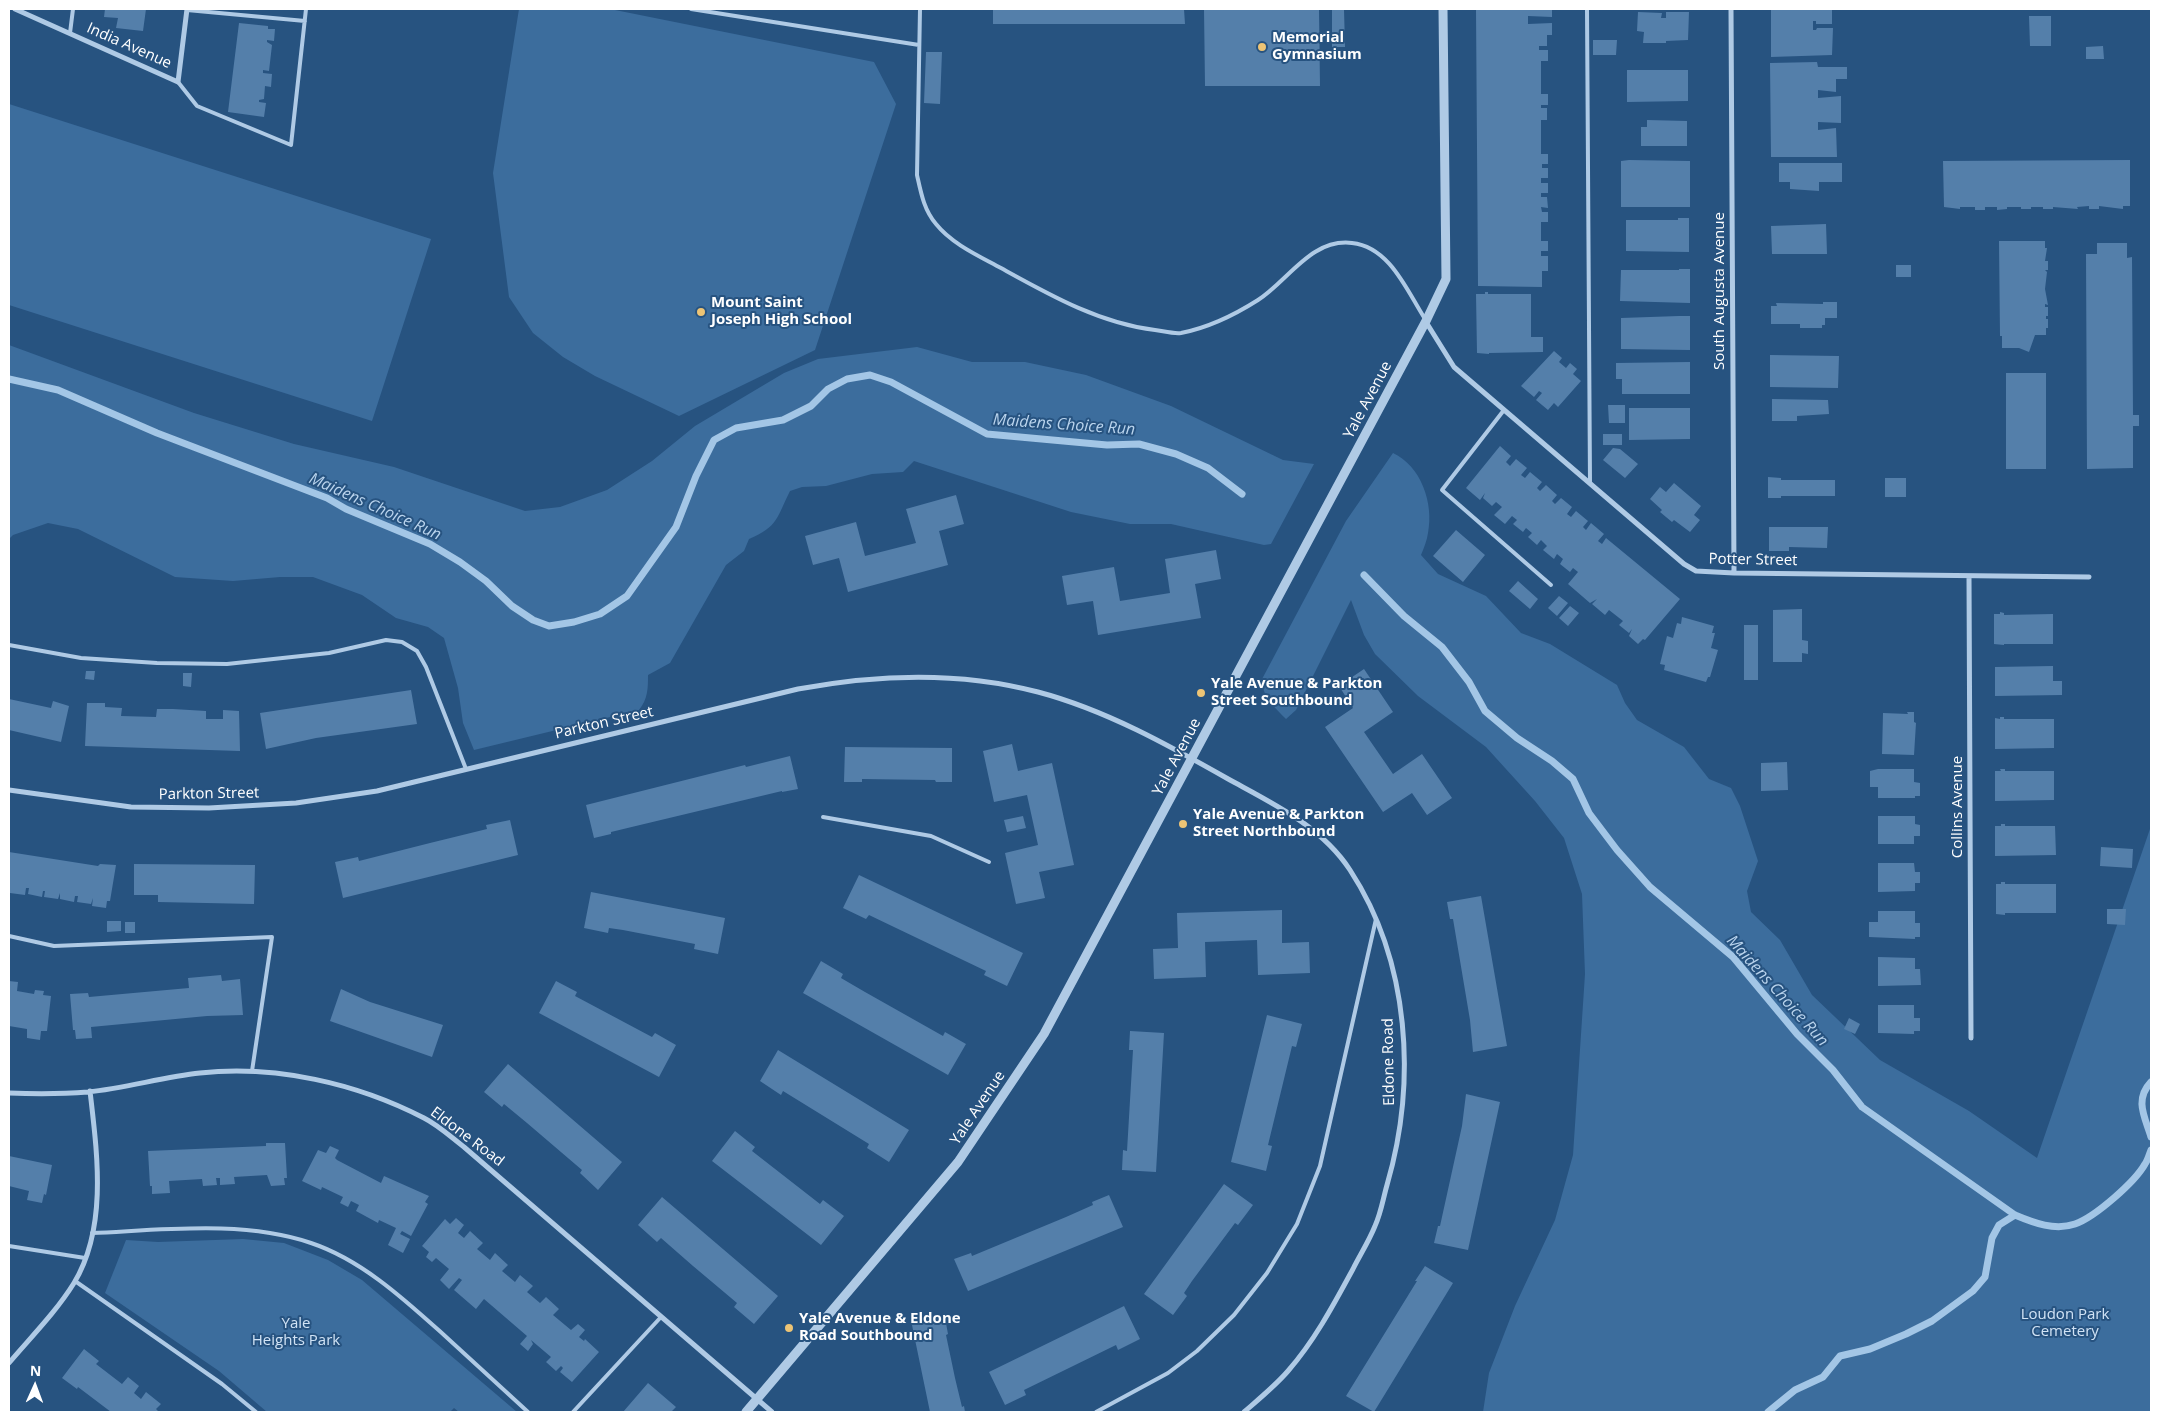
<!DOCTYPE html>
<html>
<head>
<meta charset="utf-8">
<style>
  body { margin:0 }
  #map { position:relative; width:2160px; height:1421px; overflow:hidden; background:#275380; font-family:"Open Sans",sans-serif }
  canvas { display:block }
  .frame { position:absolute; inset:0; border:10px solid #fff; pointer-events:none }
  .north { position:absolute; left:10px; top:1361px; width:50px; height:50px; -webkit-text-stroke:4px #275380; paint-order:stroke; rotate:2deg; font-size:14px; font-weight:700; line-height:20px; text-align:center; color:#fff }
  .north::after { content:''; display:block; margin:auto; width:18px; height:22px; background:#fff; clip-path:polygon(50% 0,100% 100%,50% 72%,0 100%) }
</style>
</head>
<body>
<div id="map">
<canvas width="2160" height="1421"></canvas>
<div class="frame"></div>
<div class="north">N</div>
</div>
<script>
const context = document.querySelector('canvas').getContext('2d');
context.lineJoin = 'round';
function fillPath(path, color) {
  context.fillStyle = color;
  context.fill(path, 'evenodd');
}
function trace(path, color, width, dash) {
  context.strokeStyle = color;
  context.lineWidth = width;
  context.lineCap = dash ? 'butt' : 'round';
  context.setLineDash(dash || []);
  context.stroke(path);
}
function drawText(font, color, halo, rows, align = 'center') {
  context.font = font + ' "Open Sans",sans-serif';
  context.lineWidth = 4;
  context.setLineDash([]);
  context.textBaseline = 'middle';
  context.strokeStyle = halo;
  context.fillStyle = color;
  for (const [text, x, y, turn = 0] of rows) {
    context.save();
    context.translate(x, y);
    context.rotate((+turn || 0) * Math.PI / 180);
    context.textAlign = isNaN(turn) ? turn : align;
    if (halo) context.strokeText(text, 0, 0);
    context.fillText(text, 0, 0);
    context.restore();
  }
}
const green = new Path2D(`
  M519,9H610L874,62L896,104L815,350L679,416L595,376L563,357L533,333L509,297L493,173Z
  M9,104L431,239L372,421L9,305Z
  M9,345L194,413L294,444L394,467L525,511L560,507L607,490L652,461L695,426L784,373L818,359L917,347L972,362H1025L1086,375L1171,406L1283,460L1314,464L1271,544L1264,545L1171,524H1130L1071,512L914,461L903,472L872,474L826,486L802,487L790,491C777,517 778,527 749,539L744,551L726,565L670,663L648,675C648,688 648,699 639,710L474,750L463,723L458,688L444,638L428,627L396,618L362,595L313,577H280L233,581L175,577L78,529L48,523L13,535L9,539Z
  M1393,453C1421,466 1434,503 1428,533C1427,540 1424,548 1421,555L1438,574L1486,596L1521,633L1550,644L1617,685L1625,703L1637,720L1684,747L1709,779L1731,788L1740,806L1758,861L1747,891L1751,912L1780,940L1812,995L1880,1060L1969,1111L2037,1158L2151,826V1412H1483L1489,1373L1515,1306L1555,1220L1573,1155L1585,974L1582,894L1564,838L1535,801L1486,747L1418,696L1375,654L1364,635L1351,600L1296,710L1286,719C1275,708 1264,698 1261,681L1346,521Z
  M243,1239L284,1243L328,1260L362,1280L517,1412H459L454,1408L450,1412H267L219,1371L105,1293L126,1240L158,1242Z`);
const stream = new Path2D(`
  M9,379L58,390L157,433L327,498L346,509L430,544L460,562L486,581L512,606L533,620L549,626L574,622L600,614L627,596L676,527L696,476L714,440L736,428L783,420L811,406L828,389L847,379L870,375L891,382L987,434L1107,445L1139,444L1176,454L1208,468L1242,494
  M1364,575L1404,616L1442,647L1469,682L1485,711L1517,738L1552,761L1573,779L1589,813L1617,850L1650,887L1733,957L1797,1034L1833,1070L1862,1107L2015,1215C2034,1223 2055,1231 2075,1224C2095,1217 2135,1182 2145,1164C2148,1160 2149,1155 2151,1150
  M2151,1082C2134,1100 2145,1117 2151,1137
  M1768,1412L1795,1390L1823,1377L1840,1356L1870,1349L1906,1334L1932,1321L1973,1291L1985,1277L1992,1238L1999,1225L2015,1215`);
const building = new Path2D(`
  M105,9H146L143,31L116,28L118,18L104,17Z
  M993,9H1184L1185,24H993Z
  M1204,9H1319L1320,86H1205Z
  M1332,9H1344L1345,47H1332Z
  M1476,9H1552V17L1528,16V24L1552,23V35H1547V46H1539V50H1548V61H1541V94H1548V105H1541V108H1547V120H1541V154H1548V164H1542V168H1548V178H1541V183H1548V193H1541V197H1547L1548,208L1541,207L1542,212H1548V222H1541V241H1548V251H1541V256H1548V271H1542V287L1478,286Z
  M1771,9H1832V24H1816V21H1813V30H1816L1817,28H1833L1832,55L1771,57Z
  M1638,12L1662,13L1661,18H1666V12H1689L1688,40L1666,41V43H1643L1644,32L1637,31Z
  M2029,16H2051V46H2030Z
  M239,23L268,26V29H275L274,41L267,40V42L272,45L269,71L263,70V73L272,74L271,87L265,86L264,99L259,100V102L266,103L264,117L228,112Z
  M1593,40H1617L1616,55H1593Z
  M2103,46L2104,59H2086V47Z
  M926,52H942L940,104L924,103Z
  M1817,62L1818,67H1847V79H1836V92L1818,90V98L1841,96V123L1818,122V130L1836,128L1837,157H1771L1770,63Z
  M1627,70H1688V101L1627,102Z
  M1647,120L1687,121V146H1641V127H1647Z
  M1629,160L1690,161V207H1621V161Z
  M2130,160V206H2123V209L2099,206V209H2089V206L2077,207L2078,209L2053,207V209H2043V207H2031V209H2021V207H2007V209L1997,210V207H1985V210H1975V207H1960V209L1944,207L1943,161Z
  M1779,163H1842V182H1819V191L1790,189V182H1779Z
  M1678,218H1689V252L1626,251V220H1678Z
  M1826,224L1827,254H1772L1771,226Z
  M1999,241H2045V248H2047L2045,261H2048V270H2045L2047,272L2045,289L2048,305L2045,304V307H2048V316H2046V319H2048V328H2046V335H2035L2029,352L2019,348H2002V336H2000Z
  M2097,243H2127V258L2132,257L2133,415H2139V426H2133V468L2087,469L2086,254H2097Z
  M1896,265H1911V277H1896Z
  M1679,269H1690V303L1620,301L1621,270H1679Z
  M1485,292H1488V294H1531V337H1543V352L1489,353V354L1477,353L1476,294H1485Z
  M1823,302H1837V318H1825V325H1822V328H1800V324H1771V306H1777L1776,303L1823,304Z
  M1679,316H1690V350L1621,349V318Z
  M1554,351L1562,358L1559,362L1566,368L1570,363L1577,369L1573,374L1581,381L1558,407L1554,403L1548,410L1536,400L1542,393L1539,391L1534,397L1521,386Z
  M1770,355L1839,356L1838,388L1770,387Z
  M1690,362V394H1622V379H1616V363Z
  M2006,373H2046V469H2006Z
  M1772,399L1828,400L1829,414L1797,416V421H1772Z
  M1608,405H1625V423H1609Z
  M1629,408H1690V439L1629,440Z
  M1603,434H1622V445H1603Z
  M1500,446L1511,456L1506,462L1510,466L1516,459L1527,468L1521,475L1525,478L1530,472L1542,482L1537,488L1540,491L1546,485L1557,495L1552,501L1555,504L1561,498L1572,507L1567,514L1571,517L1576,511L1588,521L1583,527L1586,530L1591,523L1604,534L1598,541L1602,544L1606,538L1680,599L1645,640L1643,639L1638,644L1629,636L1632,629L1629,633L1619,625L1623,621L1609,610L1605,615L1592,604L1597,599L1590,603L1568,584L1578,572L1573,568L1570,572L1560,564L1563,559L1557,554L1554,559L1543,550L1547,546L1541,540L1537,545L1528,537L1532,533L1526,528L1523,532L1513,524L1517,520L1512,516L1505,524L1494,515L1502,507L1496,502L1492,506L1483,498L1485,493L1480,500L1466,488Z
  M1613,448L1620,449L1638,464L1625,478L1603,460Z
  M1768,477L1781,478V480H1835V496H1781V498H1768Z
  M1885,478H1906V497H1885Z
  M1674,483L1701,506L1694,515L1700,520L1690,532L1674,520L1672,522L1660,512L1662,510L1650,499L1660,487L1666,492Z
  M956,495L964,524L939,531L948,565L848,592L839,558L813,565L805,536L856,522L865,556L916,543L906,509Z
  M1769,527H1828L1827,548L1789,547V551H1769Z
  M1456,530L1485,555L1463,582L1433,556Z
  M1216,550L1221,579L1195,584L1201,618L1098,635L1093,601L1067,605L1062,576L1114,567L1120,601L1170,593L1165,559Z
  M1518,581L1538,599L1530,609L1509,591Z
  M1559,596L1568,603L1557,616L1548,608Z
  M1570,606L1579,613L1568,626L1559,618Z
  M1802,609V640L1808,641V654L1802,653V662H1773V610Z
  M2000,612L2004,613V615L2053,614V644H2004V645L1994,644V614H2000Z
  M1682,617L1714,626L1712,633H1715L1711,648L1718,650L1710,677H1708L1706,682L1664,670L1665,665L1660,664L1667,636L1673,638L1677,623L1681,624Z
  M1744,625H1758V680H1744Z
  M2053,666V681H2062V695L1995,696V667Z
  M1364,669L1393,712L1364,732L1393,774L1422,754L1452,798L1427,815L1412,793L1383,812L1325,727L1353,708L1339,686Z
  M86,671H95L94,680L85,679Z
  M183,673H192L191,687L183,686Z
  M411,690L417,724L316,738L266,749L260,713Z
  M9,699L51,708L53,701L69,706L61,742L9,730Z
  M87,703H105V707L122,708L121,716L156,717L157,709H173L206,711V719H223V710L239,711L240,751L85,746Z
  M1907,712H1914V722L1916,723L1914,755L1882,754L1883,713L1908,714Z
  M2000,717H2004V719H2054V748L1995,749V718L2000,719Z
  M1012,744L1018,771L1052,763L1074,865L1039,872L1045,898L1016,904L1005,853L1038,845L1027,795L994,802L983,751Z
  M845,747L952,748V782H936L935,780L862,779V782H844Z
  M790,756L798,789L782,792V791L640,825L611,832V834L594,838L586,805L745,765L746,767Z
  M1787,762L1788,790L1761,791V763Z
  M1878,769H1914V782L1920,783V796H1915V798H1878V787H1870V771Z
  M2000,769H2005V771H2054V800L1995,801V771H2001Z
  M1023,816L1026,828L1007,832L1004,820Z
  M1878,816H1915V824L1920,825V836H1914V844H1878Z
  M510,820L518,855L343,898L335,862L358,857L359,861L430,843L487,829L486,825Z
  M2001,824H2005V826H2055L2056,855L1995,856V826H2001Z
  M2101,847L2133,849L2132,868L2100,866Z
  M9,852L98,866L100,864L116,865L110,901H107L106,908L92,906L93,898L91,904L77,902L78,896H75L74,902L60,899V893L58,899L44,897L45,891H43L42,897L28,894L29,888H26L25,895L10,893Z
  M1878,863H1914L1915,872H1920V883H1915V891L1878,892Z
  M134,864L255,865L254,904L158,902V895H134Z
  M859,875L1023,953L1007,986L984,975L986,971L894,927L869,915L866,919L843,908Z
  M2001,882H2005V884H2056V913H2005V915L1996,914V884H2001Z
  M591,892L725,918L718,954L694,949L695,944L623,930L609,928L608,933L584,928Z
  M1481,896L1507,1046L1473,1052L1470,1020L1453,919H1450L1447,902Z
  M2107,909H2126L2125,925L2107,924Z
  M1282,910V943L1309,942L1310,973L1258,975L1257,940L1205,942L1206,977L1154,979L1153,949L1178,948L1177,913Z
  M1878,911H1915V923H1920V937H1915V939L1869,937V922H1878Z
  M107,921H121V931L107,932Z
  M125,922H135V933H125Z
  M1878,957L1915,958V969H1920L1921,985L1878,986Z
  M821,961L843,974L841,978L865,992L943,1036L945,1032L966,1044L948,1075L803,993Z
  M221,975L222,981L240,979L243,1015L207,1016L91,1027L92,1038L76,1039L75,1030H73L70,994L88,993L89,997L189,988L188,978Z
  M9,981L18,982L17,991L34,994L35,990L44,991L43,995L51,996L47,1031H41L40,1040L27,1038V1029L9,1026Z
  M556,981L577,992L575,996L652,1037L655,1033L676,1045L659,1077L539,1013Z
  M341,989L370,1002L443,1025L432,1057L330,1021Z
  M1878,1005H1914V1018H1920V1031H1914V1034L1878,1033Z
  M1267,1015L1302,1024L1296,1047L1292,1046L1268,1145L1272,1146L1266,1171L1231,1162Z
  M1849,1018L1860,1024L1855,1034L1844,1029Z
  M1130,1031L1164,1033L1156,1172L1122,1170L1123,1150L1127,1151L1133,1050H1129Z
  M778,1050L909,1130L889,1162L867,1148L869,1144L783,1091L781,1095L760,1081Z
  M508,1064L622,1162L598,1190L580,1173L582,1170L527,1123L504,1104L502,1107L484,1092Z
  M1466,1094L1500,1102L1468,1250L1434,1243L1438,1226H1440L1462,1126Z
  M735,1131L755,1147L752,1151L820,1204L823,1200L844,1216L821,1245L712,1161Z
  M266,1143H285L287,1178H284L285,1185L271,1186L267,1175L234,1177L235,1184L220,1185V1178H216L217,1185L203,1186L202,1179L169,1181L170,1193L152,1194V1186H150L148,1151L266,1146Z
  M330,1146L339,1150L335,1158L337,1160L381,1183L384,1176L429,1196L425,1202L428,1204L411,1236L402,1231L400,1234L410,1239L403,1253L388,1245L396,1228L379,1220L378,1223L356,1211L359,1205L351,1201L348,1207L340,1203L343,1197L322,1187L321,1190L302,1181L318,1150L326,1153Z
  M9,1156L52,1165L46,1195L44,1194L42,1203L27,1200L29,1191L9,1186Z
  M1224,1184L1253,1205L1238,1225L1235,1223L1192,1281L1184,1293L1187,1296L1173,1315L1144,1294Z
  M1109,1195L1123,1227L968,1291L954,1259L971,1253L972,1256L1066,1217L1093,1205L1092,1202Z
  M662,1197L778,1296L754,1324L734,1307L737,1303L693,1266L661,1238L657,1242L638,1225Z
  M456,1218L464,1225L458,1233L464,1238L470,1231L483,1243L477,1249L490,1260L495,1253L508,1265L502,1271L515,1282L520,1275L533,1286L527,1292L540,1303L546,1297L559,1309L553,1315L571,1330L578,1324L585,1330L579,1337L584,1341L585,1339L599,1352L572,1382L560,1372L563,1368L561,1366L556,1371L546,1362L551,1357L531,1340L533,1344L528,1351L520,1344L527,1336L484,1299L476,1309L454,1290L462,1280L459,1278L449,1289L440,1280L449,1269L436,1258L432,1262L426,1257L429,1252L422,1246L445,1219L450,1224Z
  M1425,1266L1453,1283L1374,1412L1346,1396L1417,1281H1415Z
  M1124,1306L1140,1339L1118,1350L1116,1345L1024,1390L1026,1395L1005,1405L989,1372Z
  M945,1318L948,1334L946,1335L955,1378L962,1407L964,1406L965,1412H930L912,1325Z
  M84,1349L99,1361L96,1364L122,1384L128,1377L139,1386L134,1393L141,1399L146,1392L161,1404L156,1409L159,1412H111L78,1387L77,1389L62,1378Z
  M648,1383L676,1407L671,1412H623Z`);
const service = new Path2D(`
  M691,9L919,45
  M920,9L917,175C921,193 924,210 936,224C952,244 979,256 1001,268C1050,295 1099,323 1155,330C1163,331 1173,334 1181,333C1207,328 1236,314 1258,300C1288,281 1311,238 1352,243C1390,247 1407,291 1425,319
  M1587,9L1590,483
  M187,10L305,21
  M70,33L73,9
  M178,82L197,106L291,145L306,9
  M1504,410L1442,490L1551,585
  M9,645L81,658L157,663L227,664L329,653L386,640L402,642L417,651L426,667L466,769
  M823,817L931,836L989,862
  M9,936L54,946L272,937L252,1071
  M92,1233C162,1230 244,1220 311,1243C362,1260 405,1300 444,1335C472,1361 500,1386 528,1412
  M9,1246L85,1258
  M75,1281L222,1384L256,1412
  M573,1412L661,1317
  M1096,1412L1168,1373L1197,1351L1234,1315L1267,1273L1297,1224L1320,1166L1376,919`);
const minor = new Path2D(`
  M15,9L178,82L187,9
  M1731,9L1734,573
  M1426,322L1454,367L1684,564L1696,571L1734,573L2089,577
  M1969,576L1971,1038
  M9,790L131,807L209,808L296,803L377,791L798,689C878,674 959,671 1038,692C1106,710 1170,746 1230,780C1274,804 1322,827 1350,870C1410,962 1417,1082 1387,1185C1383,1199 1381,1213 1375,1226C1369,1241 1360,1255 1353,1269C1334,1304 1315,1340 1288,1371C1275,1386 1259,1399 1244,1412
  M9,1093C35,1094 62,1094 88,1092C126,1088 163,1077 200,1073C276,1065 356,1083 424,1118C438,1125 451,1137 464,1147L772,1412
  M9,1363C31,1337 56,1312 74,1283C108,1227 97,1152 90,1091`);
const tertiary = new Path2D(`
  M746,1412L958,1162L1044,1034L1426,321L1446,279L1443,9`);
const markers = [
  [1262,47,5,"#edc475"],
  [701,312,5,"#edc475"],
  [1201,693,5,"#edc475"],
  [1183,824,5,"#edc475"],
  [789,1328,5,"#edc475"]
];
const poiNames = [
  ["Memorial",1272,38],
  ["Gymnasium",1272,55],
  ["Mount Saint",711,303],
  ["Joseph High School",711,320],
  ["Yale Avenue & Parkton",1211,684],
  ["Street Southbound",1211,701],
  ["Yale Avenue & Parkton",1193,815],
  ["Street Northbound",1193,832],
  ["Yale Avenue & Eldone",799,1319],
  ["Road Southbound",799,1336]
];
const streetNames = [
  ["India Avenue",129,46,24],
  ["South Augusta Avenue",1720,291,-90],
  ["Yale Avenue",1368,400,-62],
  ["Potter Street",1753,560,1],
  ["Parkton Street",604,723,-13],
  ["Yale Avenue",1177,757,-62],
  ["Parkton Street",209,794,-1],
  ["Collins Avenue",1958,807,-90],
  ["Eldone Road",1389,1062,-91],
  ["Yale Avenue",978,1108,-56],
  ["Eldone Road",467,1137,37]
];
const parkNames = [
  ["Loudon Park",2065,1315],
  ["Cemetery",2065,1332],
  ["Yale",296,1324],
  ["Heights Park",296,1341]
];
const waterNames = [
  ["Maidens Choice Run",1064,425,4],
  ["Maidens Choice Run",375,507,24],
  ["Maidens Choice Run",1777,991,48]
];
fillPath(green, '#3c6d9d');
trace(stream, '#a3c6e6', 7);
fillPath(building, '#547faa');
trace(service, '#afcae5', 4);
trace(minor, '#afcae5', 5);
trace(tertiary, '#afcae5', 9);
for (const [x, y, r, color] of markers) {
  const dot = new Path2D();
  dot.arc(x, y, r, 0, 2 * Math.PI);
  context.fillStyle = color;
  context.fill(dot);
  trace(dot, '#275380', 2);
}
drawText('bold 15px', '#fff', '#275380', poiNames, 'left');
drawText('15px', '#fff', '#275380', streetNames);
drawText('15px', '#d1e3f5', '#275380', parkNames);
drawText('italic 16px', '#bad4ed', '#275380', waterNames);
</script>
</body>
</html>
